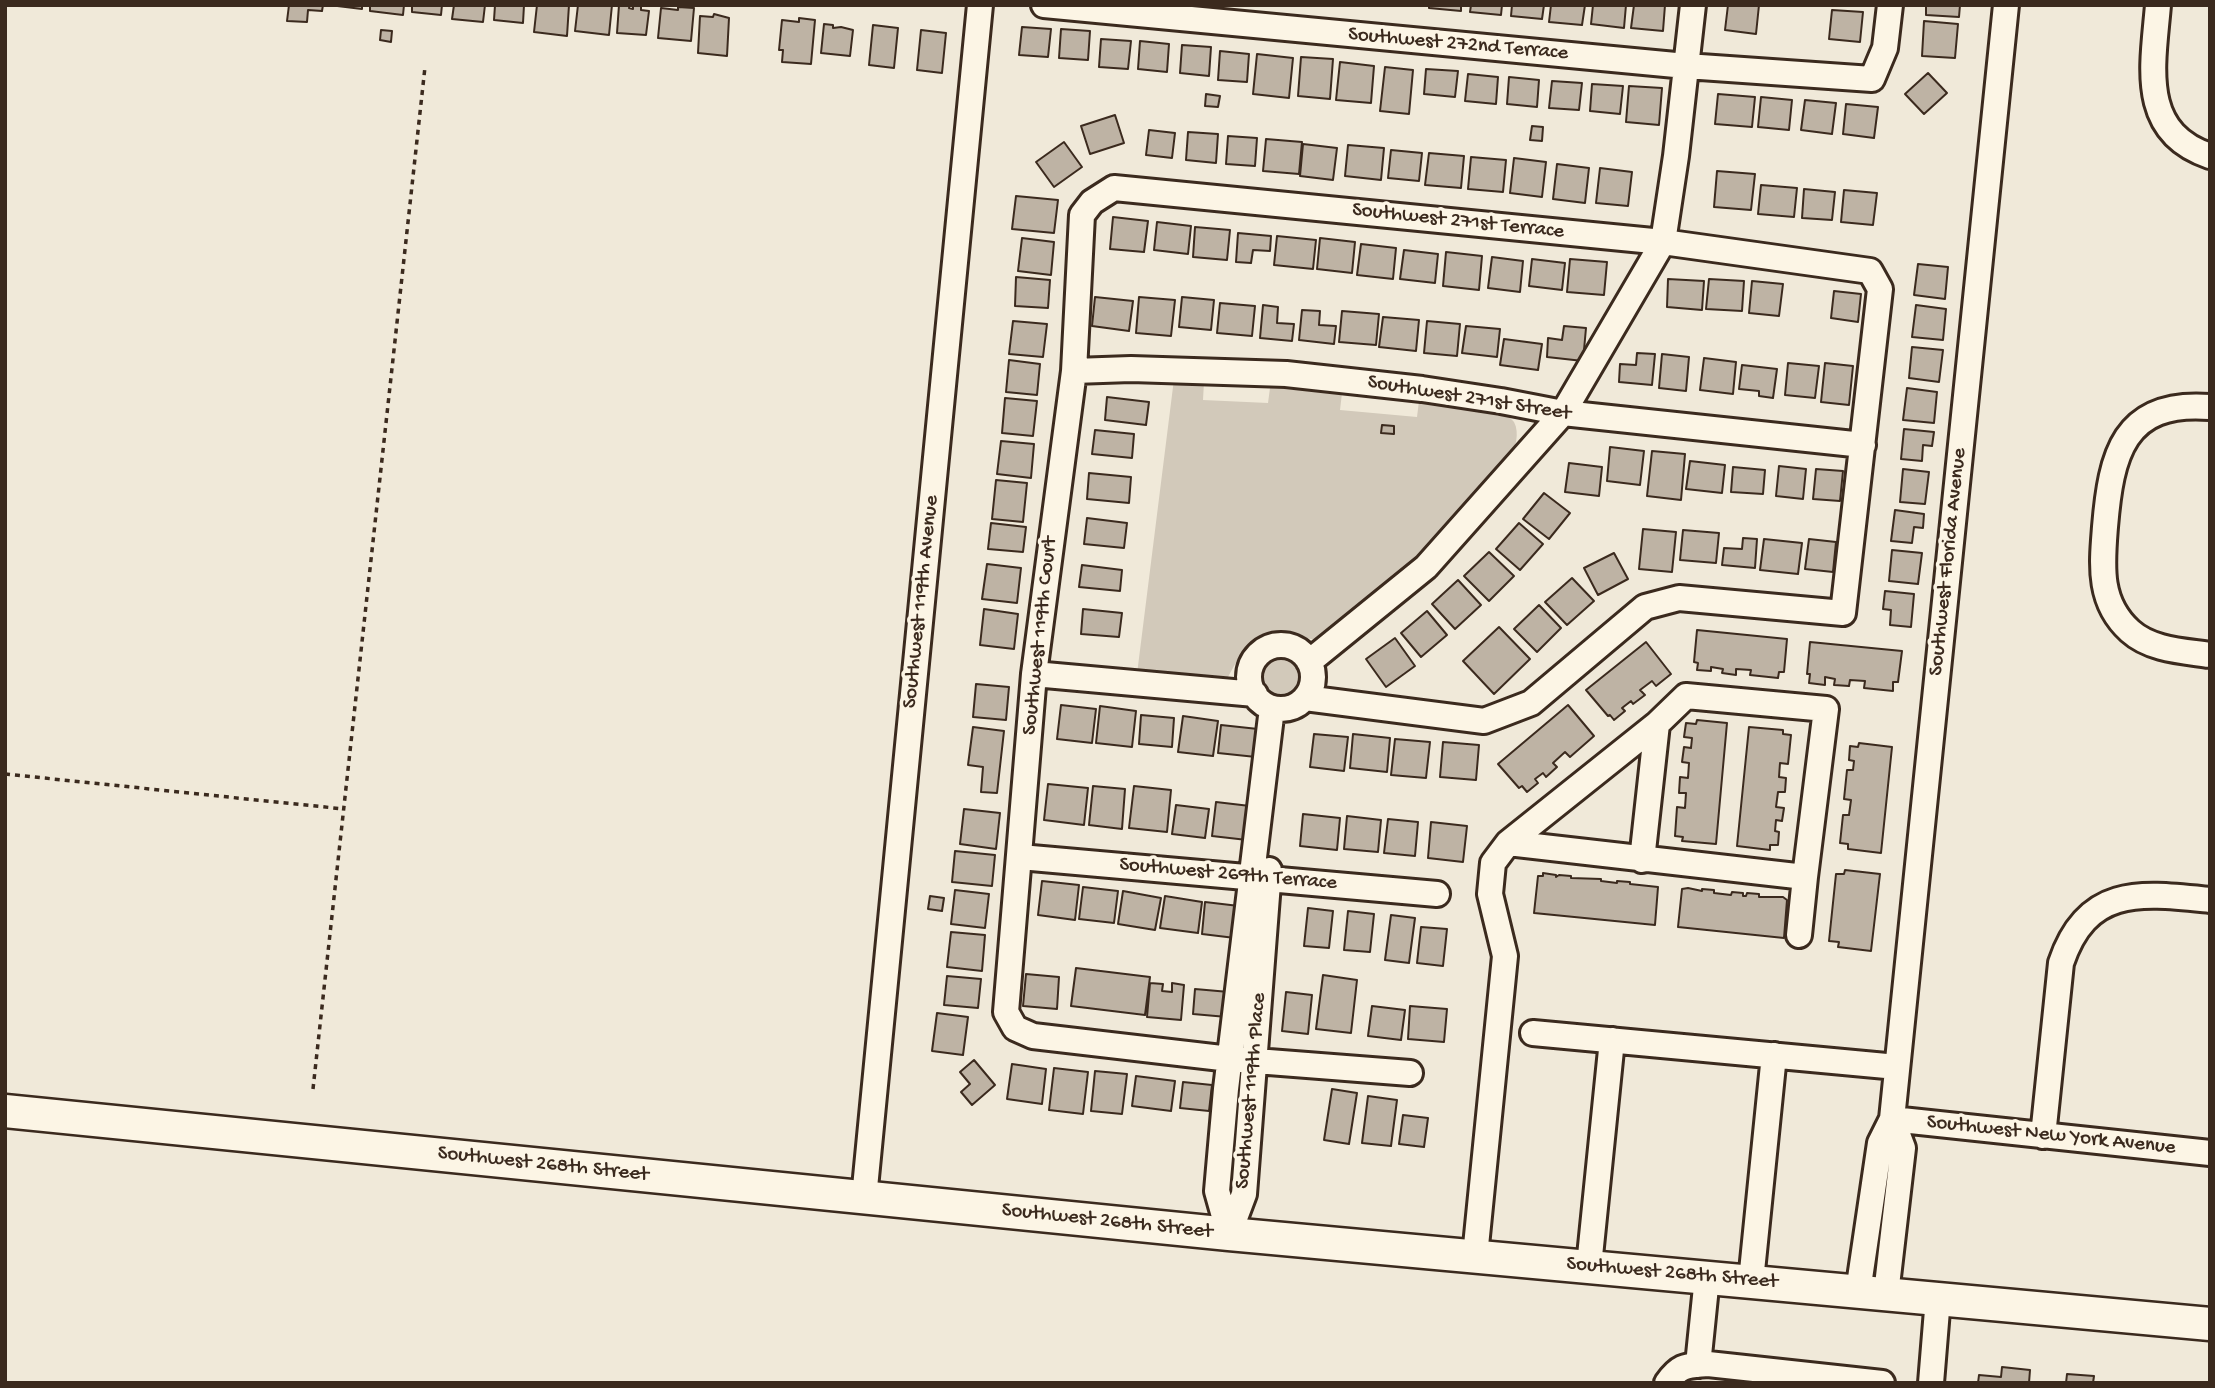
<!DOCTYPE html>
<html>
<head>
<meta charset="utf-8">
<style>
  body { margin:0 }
  #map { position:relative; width:2215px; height:1388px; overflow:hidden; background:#f0e9d9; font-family:"Gochi Hand",sans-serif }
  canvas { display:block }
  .frame { position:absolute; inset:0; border:7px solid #3b2a1e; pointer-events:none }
</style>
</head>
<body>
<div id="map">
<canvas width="2215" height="1388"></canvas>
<div class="frame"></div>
</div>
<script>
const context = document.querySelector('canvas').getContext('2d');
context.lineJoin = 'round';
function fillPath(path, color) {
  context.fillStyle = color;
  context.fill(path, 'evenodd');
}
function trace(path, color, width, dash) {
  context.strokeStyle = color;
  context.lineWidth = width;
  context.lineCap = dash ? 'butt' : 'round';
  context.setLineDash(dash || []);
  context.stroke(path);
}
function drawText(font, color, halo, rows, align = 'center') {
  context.font = font + ' "Gochi Hand",sans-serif';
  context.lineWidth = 7;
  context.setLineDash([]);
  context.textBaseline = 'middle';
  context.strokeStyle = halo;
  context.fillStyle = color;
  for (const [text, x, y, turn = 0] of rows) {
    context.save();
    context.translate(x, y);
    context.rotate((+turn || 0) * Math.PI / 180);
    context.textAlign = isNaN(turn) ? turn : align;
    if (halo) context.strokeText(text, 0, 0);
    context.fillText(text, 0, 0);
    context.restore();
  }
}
const green = new Path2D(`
  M1174,379L1204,382L1203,400L1268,403L1270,388L1342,393L1340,410L1417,417L1419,401C1439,403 1504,406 1514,422C1520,433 1515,448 1511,459L1443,539L1317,640C1259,630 1254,627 1226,681L1137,674Z
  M1256 678a24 24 0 1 1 48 0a24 24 0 1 1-48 0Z`);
const building = new Path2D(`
  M289,5H323L322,11L308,10L307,22L287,21Z
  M329,5H362V9Z
  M370,5H404L403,15L370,11Z
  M412,5H442L441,15L412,12Z
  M454,5H485L483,22L452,19Z
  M495,5H524L523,23L494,20Z
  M537,5H569L567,36L534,32Z
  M578,5H612L609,35L575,31Z
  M619,5H630L629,8L633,9V6H641V10L649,11L646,35L617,33Z
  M1429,5H1461V11L1429,8Z
  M1471,5H1502L1501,15L1470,12Z
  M1512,5H1544L1542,19L1511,16Z
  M1551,5H1585L1582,25L1549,22Z
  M1593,5H1626L1624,28L1591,24Z
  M1634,5H1665L1663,31L1631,28Z
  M1728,5H1759L1756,34L1725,30Z
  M1926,5H1960L1959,17L1926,15Z
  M678,7L694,8L691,41L658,38L661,8L678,10Z
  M1832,10L1863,12L1860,42L1829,39Z
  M714,14L729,18L727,56L698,53L700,16L713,17Z
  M799,18L815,20L811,64L782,62L783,50H779L782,20L799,22Z
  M1924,21L1958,24L1955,58L1922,56Z
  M824,24L833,25V28L841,27L853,30L850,56L821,53Z
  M873,25L898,28L894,68L869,65Z
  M1022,27L1051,29L1048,57L1019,55Z
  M1061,29L1090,31L1088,60L1059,58Z
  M381,30L392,31L391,42L380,40Z
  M921,30L946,33L942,73L917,70Z
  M1101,39L1131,41L1128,69L1099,67Z
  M1140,41L1169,44L1167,72L1138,69Z
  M1182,45L1211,47L1209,76L1180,73Z
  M1220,51L1249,54L1247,82L1218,80Z
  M1257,54L1293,58L1289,98L1253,94Z
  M1301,57L1333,59L1330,99L1298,96Z
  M1340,62L1374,66L1371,103L1336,100Z
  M1385,67L1413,70L1409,114L1380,111Z
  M1426,69L1458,71L1455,97L1424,94Z
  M1928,73L1947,93L1924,114L1905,94Z
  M1468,74L1498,77L1496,104L1465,101Z
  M1509,77L1539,80L1537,107L1507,104Z
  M1552,81L1582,83L1579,110L1549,108Z
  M1592,84L1623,86L1620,114L1590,111Z
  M1629,86L1662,88L1659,125L1626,122Z
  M1206,94L1220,96L1218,107L1205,106Z
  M1718,94L1755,97L1752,127L1715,124Z
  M1761,97L1792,100L1789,130L1758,127Z
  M1805,100L1836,103L1832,134L1801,130Z
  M1846,104L1878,107L1874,138L1843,134Z
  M1115,115L1124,143L1090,154L1081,126Z
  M1532,126L1543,127L1542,141L1530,140Z
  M1149,130L1175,133L1172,158L1146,155Z
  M1188,132L1218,134L1216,163L1186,160Z
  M1228,136L1257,138L1255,166L1226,164Z
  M1266,139L1302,142L1299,174L1263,171Z
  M1064,142L1082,167L1054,187L1036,162Z
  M1303,144L1337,148L1333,180L1300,176Z
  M1348,145L1384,148L1381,180L1345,176Z
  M1391,150L1422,153L1419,181L1388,178Z
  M1429,153L1464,156L1461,188L1425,185Z
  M1471,157L1506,160L1503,192L1468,189Z
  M1514,158L1546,162L1542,197L1510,193Z
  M1557,164L1589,168L1585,203L1553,199Z
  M1600,168L1632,172L1628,206L1596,203Z
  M1717,171L1755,174L1751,210L1714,207Z
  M1761,185L1797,188L1794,217L1758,214Z
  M1804,189L1835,192L1832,220L1802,218Z
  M1844,190L1877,193L1873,225L1841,222Z
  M1016,196L1058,200L1054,233L1012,229Z
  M1113,217L1148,221L1144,252L1110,249Z
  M1157,222L1191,226L1188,254L1154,250Z
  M1195,227L1230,230L1227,260L1193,257Z
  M1238,233L1271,236L1270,251L1253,250L1251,263L1236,262Z
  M1277,236L1316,240L1313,269L1274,265Z
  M1022,238L1054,242L1051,275L1018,271Z
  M1320,238L1355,242L1352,273L1317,269Z
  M1361,244L1396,248L1393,279L1357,275Z
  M1404,250L1438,254L1435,283L1400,279Z
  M1446,252L1482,256L1479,290L1443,286Z
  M1492,257L1523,261L1520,292L1488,288Z
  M1532,259L1565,263L1562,290L1529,286Z
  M1570,259L1607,262L1604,295L1567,292Z
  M1918,264L1948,267L1945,299L1914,295Z
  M1016,277L1050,280L1048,308L1015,306Z
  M1668,279L1704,281L1702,310L1667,307Z
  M1709,279L1744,281L1742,311L1706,309Z
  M1752,281L1783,284L1779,316L1749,313Z
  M1834,291L1861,294L1858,322L1831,318Z
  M1095,297L1133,301L1129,331L1092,326Z
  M1139,297L1175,300L1171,336L1136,333Z
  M1182,297L1214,300L1211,330L1179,327Z
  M1220,303L1255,306L1252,336L1217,333Z
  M1263,305L1278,307L1277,323L1294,324L1292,341L1260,338Z
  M1916,305L1946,309L1943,340L1912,337Z
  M1302,310L1320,311L1319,325L1336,326L1334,344L1299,340Z
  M1342,311L1379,314L1376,345L1339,342Z
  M1383,317L1419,320L1416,351L1379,347Z
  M1013,321L1047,324L1043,357L1009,354Z
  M1427,321L1460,324L1457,356L1424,353Z
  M1466,326L1500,329L1497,357L1462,353Z
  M1564,326L1586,328L1583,361L1547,357L1548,338L1562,340Z
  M1504,339L1542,344L1538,370L1500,365Z
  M1912,347L1943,350L1939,382L1909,378Z
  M1637,353L1655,354L1652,385L1619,382L1620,364L1636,365Z
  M1662,354L1689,357L1686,391L1659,388Z
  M1704,358L1736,362L1733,394L1700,390Z
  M1009,360L1040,364L1037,395L1006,392Z
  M1788,363L1819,366L1815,398L1785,395Z
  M1825,363L1853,366L1849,405L1821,402Z
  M1742,365L1777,369L1773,398L1759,396V391L1739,389Z
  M1907,388L1937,392L1934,423L1903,420Z
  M1107,397L1149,402L1146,425L1105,420Z
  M1005,398L1037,401L1033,436L1002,433Z
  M1382,425L1394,426V434L1381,433Z
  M1904,429L1934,432L1932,446L1923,445L1922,461L1901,459Z
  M1095,430L1134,434L1132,458L1092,454Z
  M1001,441L1034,444L1031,478L997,474Z
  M1610,447L1644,451L1640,485L1607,481Z
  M1652,451L1685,454L1681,500L1647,496Z
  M1690,461L1725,465L1722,493L1686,489Z
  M1569,463L1602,467L1599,496L1565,492Z
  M1779,466L1806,469L1803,499L1776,496Z
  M1733,467L1765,470L1763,494L1731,492Z
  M1816,469L1843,471L1840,501L1813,499Z
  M1903,469L1929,472L1925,504L1900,502Z
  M1089,473L1131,477L1129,503L1087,499Z
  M996,480L1027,483L1023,522L992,519Z
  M1544,493L1570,513L1549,539L1523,519Z
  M1895,510L1924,514L1923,528L1914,527L1912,543L1891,541Z
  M1087,518L1127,523L1124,548L1084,544Z
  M991,523L1026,527L1023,552L988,549Z
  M1519,523L1543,544L1520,570L1496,549Z
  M1643,529L1676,532L1672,572L1639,569Z
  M1683,530L1719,533L1716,563L1680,560Z
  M1743,538L1757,539L1755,568L1722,565L1724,548L1742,549Z
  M1764,539L1802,543L1798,574L1760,570Z
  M1809,539L1836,542L1833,572L1805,569Z
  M1892,550L1922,553L1918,584L1889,581Z
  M1489,552L1514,576L1489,601L1464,576Z
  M1614,553L1628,579L1598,595L1584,568Z
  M987,564L1021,568L1017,603L982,599Z
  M1082,565L1122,570L1120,591L1079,587Z
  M1572,578L1594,601L1567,625L1545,602Z
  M1458,580L1481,605L1455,629L1432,604Z
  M1885,591L1914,594L1911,627L1890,625L1891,610L1883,609Z
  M1539,605L1561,628L1537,652L1514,629Z
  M984,609L1018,614L1014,649L980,645Z
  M1083,609L1122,613L1119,637L1081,634Z
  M1427,611L1447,635L1421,657L1401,633Z
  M1499,627L1530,659L1494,694L1463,661Z
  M1697,630L1787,639L1784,672H1779L1778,678L1750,675L1751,670L1736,669V675L1722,673L1723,669L1711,667V671L1697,670L1698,663L1694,662Z
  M1395,638L1415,666L1386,687L1366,659Z
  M1646,642L1671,674L1656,686L1652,681L1640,690L1645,695L1633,704L1631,701L1622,708L1625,711L1614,720L1610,715L1608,716L1586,690Z
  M1810,642L1902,651L1898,682H1893V691L1864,688L1865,681L1850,680L1849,686L1834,685L1835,679L1825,677V685L1809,683L1810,674H1807Z
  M976,684L1009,687L1006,720L973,717Z
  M1061,705L1096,709L1092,743L1057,739Z
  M1568,705L1594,736L1570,757L1565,752L1553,763L1557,767L1546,777L1543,773L1535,779L1538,783L1527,792L1522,786L1519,788L1498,764Z
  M1100,706L1136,711L1132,747L1096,743Z
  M1141,715L1174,718L1172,747L1139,744Z
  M1183,716L1218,721L1213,756L1178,752Z
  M1697,720L1727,723L1716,844L1682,841L1683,837L1675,836L1677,807L1685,808L1686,793H1679L1680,777L1688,778L1689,763L1682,762L1684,747L1691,748L1692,738L1684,737L1686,723L1696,724Z
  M1221,725L1258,729L1256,757L1218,753Z
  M973,727L1004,731L997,793L981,792L983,767L968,765Z
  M1749,727L1783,730V734L1791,735L1788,764L1780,763L1779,777L1786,778L1785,792H1778L1776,807L1784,808L1782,821L1776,820L1775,831L1779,832L1778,845H1770V850L1737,846Z
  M1314,734L1348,737L1344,771L1310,767Z
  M1353,734L1390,738L1387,772L1350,768Z
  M1395,739L1430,742L1426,778L1391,775Z
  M1443,742L1479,745L1476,780L1440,777Z
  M1859,743L1892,747L1881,853L1848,849V844L1840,843L1843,815H1849L1851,800L1844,799L1847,770H1853L1854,761L1849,760L1850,746L1858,747Z
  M1048,784L1088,788L1084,825L1044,820Z
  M1093,786L1125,789L1122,829L1089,825Z
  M1134,786L1171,790L1167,832L1129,828Z
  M1216,802L1250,806L1247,840L1212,836Z
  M1176,805L1209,809L1205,838L1172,834Z
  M964,809L1000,813L996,849L960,844Z
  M1303,814L1340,818L1337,850L1300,846Z
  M1347,816L1381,820L1378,852L1344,849Z
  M1388,819L1418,822L1415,856L1384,853Z
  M1431,822L1467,826L1463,862L1428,858Z
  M955,851L995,855L992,886L952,882Z
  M1845,870L1880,874L1871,951L1838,947L1839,942L1829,941L1836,874H1844Z
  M1543,873L1556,875V877L1559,875L1571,876V878L1601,879V881L1617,883V881L1630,882V884L1658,887L1655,925L1534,913L1538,876H1543Z
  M1042,881L1079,885L1075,920L1038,915Z
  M1083,887L1118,891L1114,923L1079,919Z
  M1688,888L1702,891V889L1714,890V893L1731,895L1732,892L1743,893V896H1746L1747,893L1759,894V897H1783L1787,900L1784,938L1678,927L1682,889Z
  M955,890L989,894L985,928L951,924Z
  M1123,891L1161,898L1155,930L1118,924Z
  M930,896L944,898L942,911L928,909Z
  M1165,896L1202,902L1198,933L1160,928Z
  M1205,902L1239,906L1235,938L1202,934Z
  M1308,908L1333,911L1329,948L1304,946Z
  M1348,911L1374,914L1370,952L1344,950Z
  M1391,915L1415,918L1409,963L1385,960Z
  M1421,927L1447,929L1443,966L1417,963Z
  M951,932L985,935L982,971L947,967Z
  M1076,968L1150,977L1145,1015L1071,1006Z
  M1026,974L1059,977L1057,1009L1023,1006Z
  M1323,975L1357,980L1351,1033L1316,1029Z
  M947,976L981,979L978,1008L944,1005Z
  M1150,983L1163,984L1162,991L1172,992V983L1184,985L1181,1020L1147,1017Z
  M1195,989L1229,992L1227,1017L1193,1014Z
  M1286,992L1312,995L1308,1034L1282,1031Z
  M1372,1006L1405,1010L1401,1040L1368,1036Z
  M1410,1006L1447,1009L1444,1042L1408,1039Z
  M937,1013L968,1017L963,1055L932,1051Z
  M974,1060L995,1085L972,1105L961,1092L970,1084L960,1072Z
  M1012,1064L1046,1069L1042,1104L1007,1099Z
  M1054,1068L1088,1072L1083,1114L1049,1110Z
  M1095,1071L1127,1074L1122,1114L1091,1111Z
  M1136,1076L1175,1081L1171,1111L1132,1106Z
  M1183,1082L1212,1085L1209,1111L1180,1108Z
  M1332,1089L1357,1093L1349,1144L1324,1140Z
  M1368,1096L1397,1100L1391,1146L1362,1143Z
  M1403,1115L1428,1118L1424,1147L1399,1144Z
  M2002,1367L2030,1370L2029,1383H1978L1979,1375L2001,1377Z
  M2067,1374L2094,1376L2093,1383H2066Z`);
const path = new Path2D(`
  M5,774L344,809
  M313,1089L425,67`);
const minor = new Path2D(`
  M1044,5L1686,66L1872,79L1885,48L1890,5
  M2158,5C2153,65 2138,132 2210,156
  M1074,371L1131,369L1286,374L1422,389L1501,401L1563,413L1863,445
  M2210,407C2123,400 2111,455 2105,527C2102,565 2098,602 2130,631C2151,650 2183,651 2210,655
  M1249 677a32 32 0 1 1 64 0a32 32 0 1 1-64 0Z
  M1309,662L1426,567L1563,413L1663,242L1676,156L1693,5
  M1034,674L1255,694
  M1305,698L1484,721L1531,703L1645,607L1679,598L1843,613L1880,289L1870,271L1663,242L1114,188L1092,202L1082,215L1074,371L1034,674L1006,1012L1015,1028L1033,1036L1230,1059L1410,1073
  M1020,857L1437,894
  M1642,860L1657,724
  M1799,935L1805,877
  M1533,1033L1897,1067
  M1892,1119L2210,1153
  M2043,1136L2061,963C2087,885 2141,893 2210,900
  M864,1198L980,5
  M1229,1234L1217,1191L1226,1089L1272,708
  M1229,1234L1244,1194L1269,870
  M1475,1256L1505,956L1490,894L1493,863L1508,843L1657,724L1686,696L1826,709L1805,877L1508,843
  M1589,1266L1612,1040
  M1751,1281L1774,1055
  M1858,1292L1880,1143L1892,1119L2006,5
  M1886,1294L1903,1148L1892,1119
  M1698,1365L1707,1277
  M1667,1383C1680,1364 1687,1366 1708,1364L1882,1383
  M1931,1383L1938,1298`);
const major = new Path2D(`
  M5,1111L1229,1234L2210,1324`);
const streetNames = [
  ["Southwest 272nd Terrace",1458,45,5],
  ["Southwest 271st Terrace",1458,222,6],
  ["Southwest 271st Street",1469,399,9],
  ["Southwest Florida Avenue",1949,562,-84],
  ["Southwest 119th Avenue",922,602,-84],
  ["Southwest 119th Court",1041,636,-84],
  ["Southwest 269th Terrace",1228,875,5],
  ["Southwest 119th Place",1252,1091,-85],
  ["Southwest New York Avenue",2051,1136,6],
  ["Southwest 268th Street",543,1165,6],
  ["Southwest 268th Street",1107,1222,6],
  ["Southwest 268th Street",1672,1274,5]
];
fillPath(green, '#d2c9ba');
fillPath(building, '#beb3a4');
trace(building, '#3b2a1e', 2);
trace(minor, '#3b2a1e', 30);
trace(major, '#3b2a1e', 37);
trace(path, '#3b2a1e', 3.5, [5, 5]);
trace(minor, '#fcf5e5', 24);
trace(major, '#fcf5e5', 32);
drawText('21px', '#3b2a1e', '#fcf5e5', streetNames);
</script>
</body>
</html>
